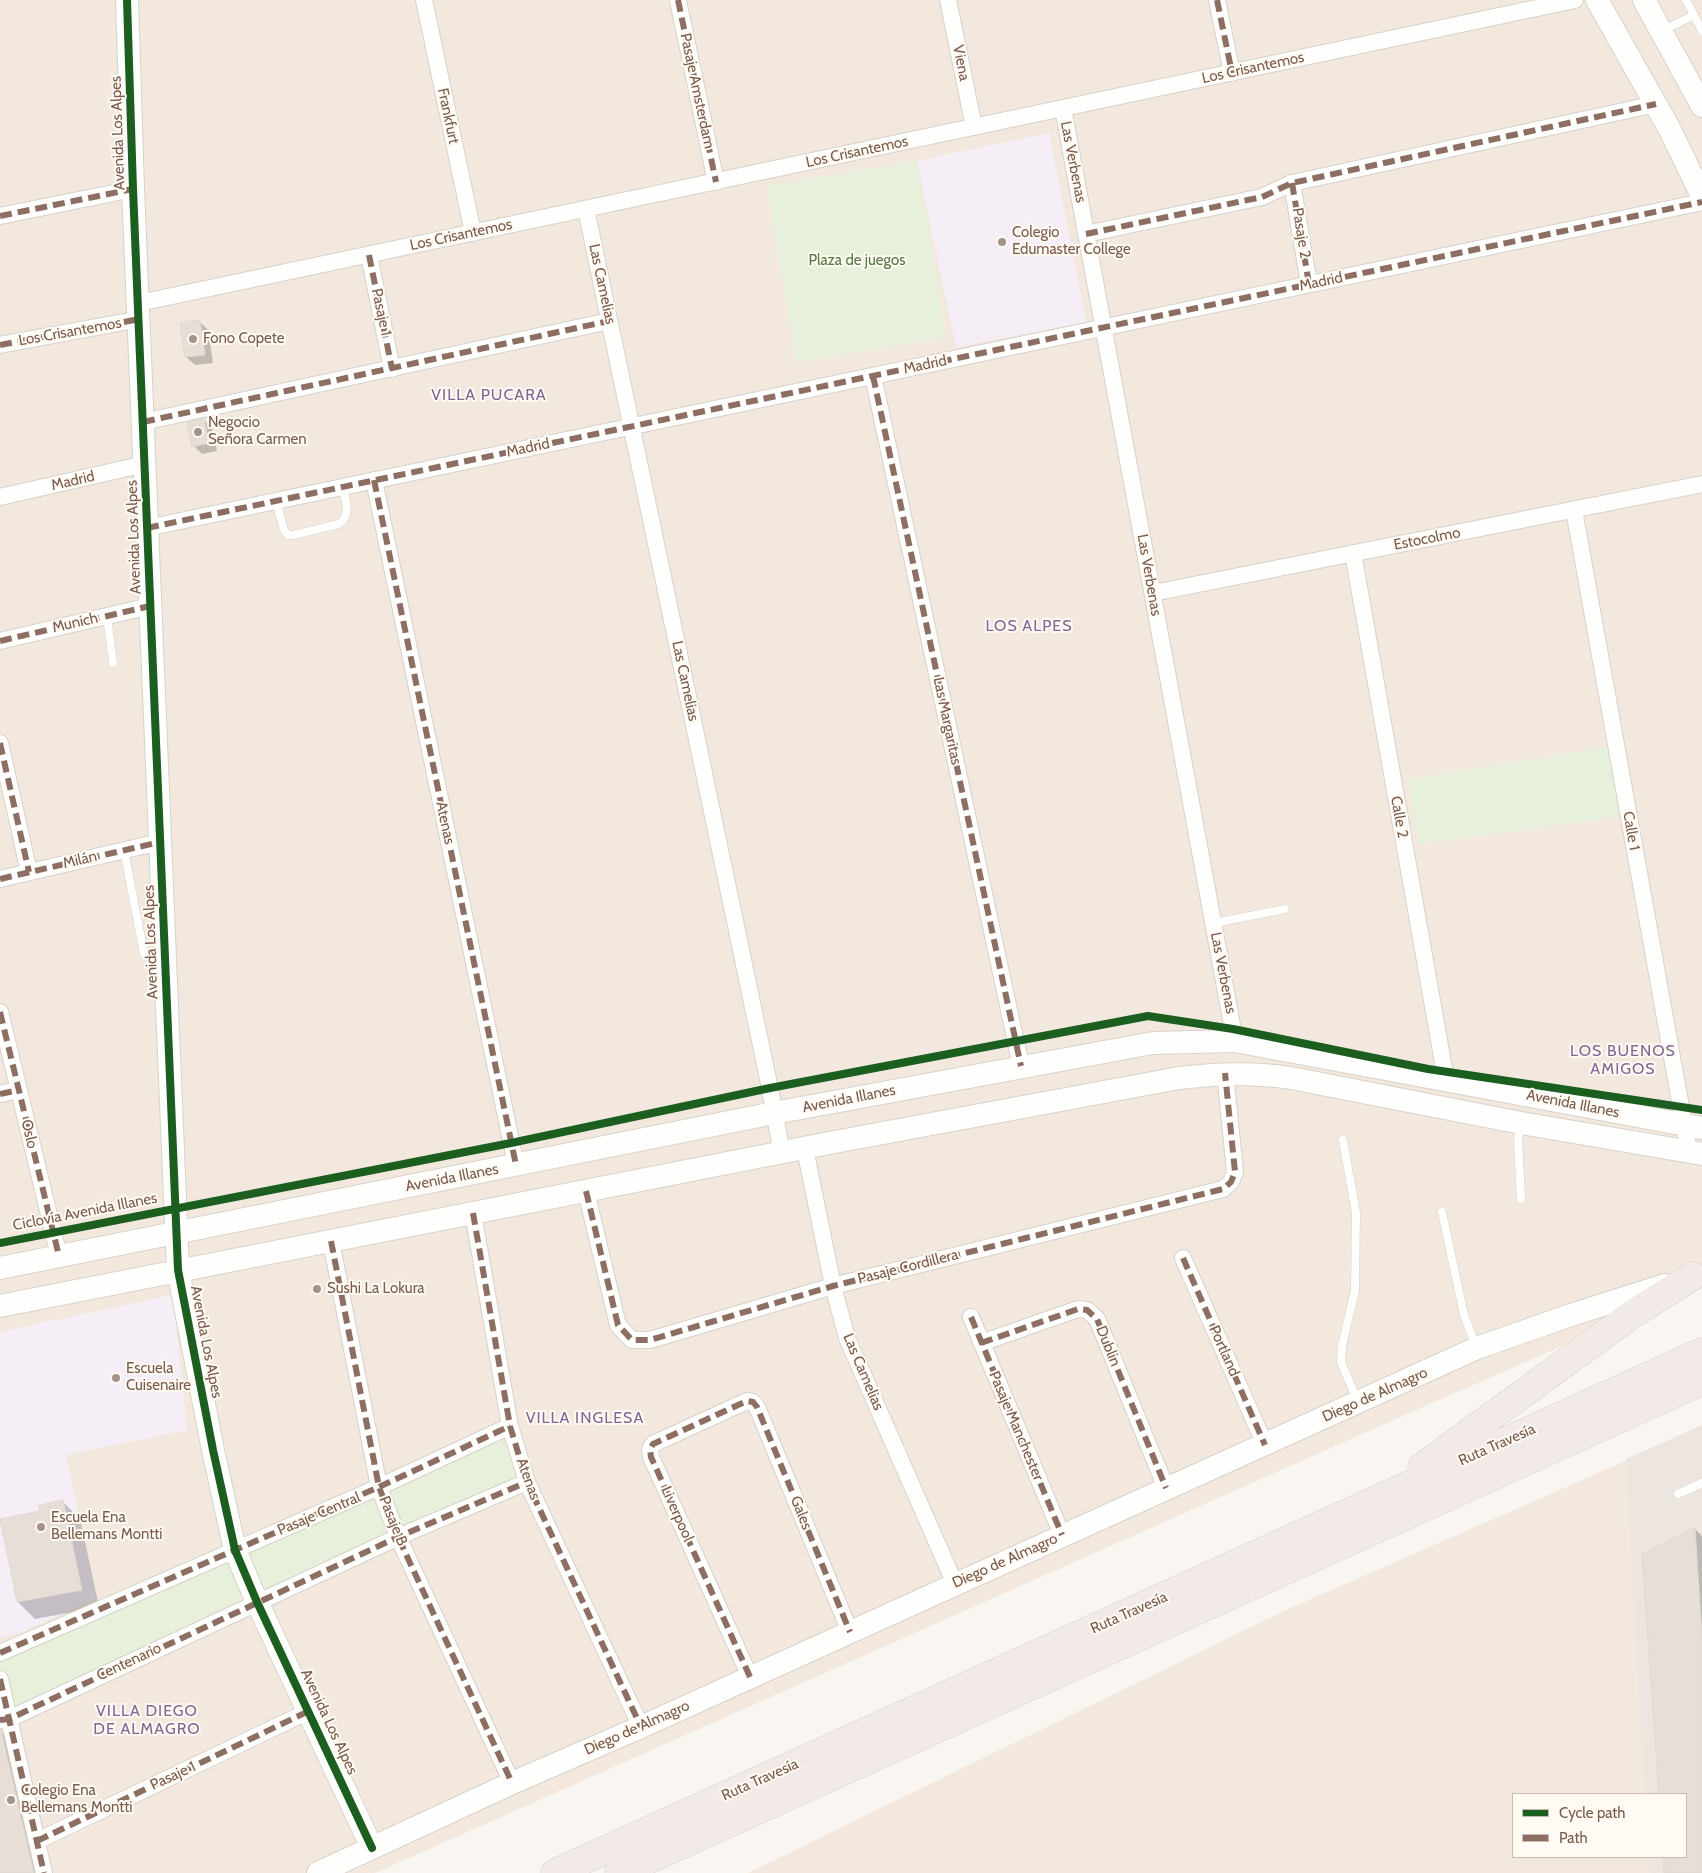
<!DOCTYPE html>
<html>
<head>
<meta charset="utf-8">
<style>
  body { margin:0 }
  #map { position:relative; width:1702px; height:1873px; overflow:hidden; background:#f9f5f0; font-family:Cabin,sans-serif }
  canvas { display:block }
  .legend { position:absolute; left:1512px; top:1793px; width:175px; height:65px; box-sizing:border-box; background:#fffaf3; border:1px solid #cabbb1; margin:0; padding:6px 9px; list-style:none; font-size:15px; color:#7a5c4d }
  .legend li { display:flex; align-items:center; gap:10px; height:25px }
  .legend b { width:25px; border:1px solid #cabbb1 }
</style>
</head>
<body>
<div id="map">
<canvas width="1702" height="1873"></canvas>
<ul class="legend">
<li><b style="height:6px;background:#1b5e20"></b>Cycle path</li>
<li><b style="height:6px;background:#8d6e63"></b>Path</li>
</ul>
</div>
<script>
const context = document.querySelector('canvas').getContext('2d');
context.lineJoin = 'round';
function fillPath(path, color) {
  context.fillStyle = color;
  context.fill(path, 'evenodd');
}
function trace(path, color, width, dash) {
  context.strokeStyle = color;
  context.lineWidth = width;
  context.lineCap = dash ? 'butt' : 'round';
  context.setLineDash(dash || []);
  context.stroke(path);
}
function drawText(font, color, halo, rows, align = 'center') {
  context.font = font + ' Cabin,sans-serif';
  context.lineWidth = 4;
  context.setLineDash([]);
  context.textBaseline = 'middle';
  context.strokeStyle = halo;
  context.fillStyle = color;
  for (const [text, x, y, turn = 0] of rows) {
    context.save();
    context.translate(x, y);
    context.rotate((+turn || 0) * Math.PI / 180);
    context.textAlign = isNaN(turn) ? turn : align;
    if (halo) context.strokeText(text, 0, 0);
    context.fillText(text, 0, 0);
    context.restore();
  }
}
const residential = new Path2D(`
  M0,0H1702V1285L1432,1403L375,1873H0Z
  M1702,1426V1873H748L1286,1610L1621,1463ZM1513,1794H1686V1857H1513Z`);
const industrial = new Path2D(`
  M1702,1425V1873H1650L1649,1857H1686V1794H1645L1626,1459Z`);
const education = new Path2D(`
  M1049,133L1086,322L956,347L917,161Z
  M173,1295L187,1430L66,1455L96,1599L21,1632L0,1638V1332Z`);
const green = new Path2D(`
  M917,161L946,337L797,362L767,186Z
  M1611,747L1624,816L1419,844L1408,779Z
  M508,1432L522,1479L0,1716V1657Z`);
const shadow = new Path2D(`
  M200,322L208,330L213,363L195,365L186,357Z
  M204,420L212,429L217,451L202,454L194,446Z
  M63,1502L80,1519L99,1607L35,1619L18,1602L42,1512Z
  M1695,1529L1702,1536V1873H1665L1664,1857H1686V1794H1660L1644,1555Z
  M0,1731L18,1748L46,1873H0Z`);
const building = new Path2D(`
  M200,320L205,355L185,357L180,323Z
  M204,419L209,443L192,447L187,423Z
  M63,1500L82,1590L17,1602L0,1519L40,1511L39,1506Z
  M1695,1528L1702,1635V1873H1664L1663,1857H1686V1794H1659L1642,1554Z
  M0,1730H1L34,1873H0Z`);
const lane = new Path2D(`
  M1686,0L1702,31
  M1662,31L1694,15
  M276,501L284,530L288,535H293L339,524C352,515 345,500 343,486
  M107,616L113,663
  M124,850L144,954
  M1214,923L1285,909
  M1521,1125L1518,1140L1521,1199
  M1343,1140L1356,1213L1355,1290L1342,1346L1341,1362L1357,1400
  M1442,1212L1464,1315L1476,1346
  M1678,1494L1702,1483`);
const street = new Path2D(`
  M424,0L473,233
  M678,0L716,182
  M948,0L974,127
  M1217,0L1232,73
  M1063,108L1235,1041
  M1292,183L1309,284
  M586,209L768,1079L782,1153
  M0,216L133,189
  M1086,234L1262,197L1292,183L1656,104
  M369,255L392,369
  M139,303L1575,0
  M0,345L140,319
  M873,376L1021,1066
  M143,422L609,321
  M374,480L516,1165
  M0,497L145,464
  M1574,510L1689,1152
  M147,528L1702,202
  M1353,553L1446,1080
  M1153,593L1702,484
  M0,641L150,606
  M0,743L29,872
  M0,879L160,842
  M0,1012L59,1256
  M0,1094L19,1090
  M805,1149L833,1286L847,1338L955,1584
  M586,1191L618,1325L632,1340H650L833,1286L1223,1189L1231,1182L1235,1172L1225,1073
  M473,1213L510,1426L527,1482L641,1727
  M331,1241L379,1487L398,1537L512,1783
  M1183,1258L1265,1445
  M971,1317L1062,1535
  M981,1343L1078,1309L1087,1310L1097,1319L1166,1488
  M0,1653L379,1487L510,1426
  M750,1677L651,1457L650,1450L653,1444L747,1401L753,1402L757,1407L850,1632
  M0,1679L44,1873
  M0,1720L9,1719L398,1537L527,1482
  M37,1841L309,1711`);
const secondary = new Path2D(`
  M127,0L133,189L178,1270L213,1450L235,1550L257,1602L372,1848
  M1597,0L1669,128L1702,196
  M1644,0L1702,106
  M0,1268L774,1113L1153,1043L1235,1041L1702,1128
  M0,1306L824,1144L1179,1078C1217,1074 1253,1072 1291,1078L1521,1123L1702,1154
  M318,1873L512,1783L641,1727L1477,1348L1571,1315L1665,1285`);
const highway = new Path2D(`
  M1422,1467L1631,1315L1693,1276
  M555,1873L1702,1352
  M619,1873L1702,1381`);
const quiet = new Path2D(`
  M678,0L716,182
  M1217,0L1232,73
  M1292,183L1309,284
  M0,216L133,189
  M1086,234L1262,197L1292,183L1656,104
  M369,255L392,369
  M0,345L140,319
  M873,376L1021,1066
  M143,422L609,321
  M374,480L516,1165
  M147,528L1702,202
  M0,641L150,606
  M0,743L29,872
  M0,879L160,842
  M0,1012L59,1256
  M0,1094L19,1090
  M586,1191L618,1325L632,1340H650L833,1286L1223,1189L1231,1182L1235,1172L1225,1073
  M473,1213L510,1426L527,1482L641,1727
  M331,1241L379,1487L398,1537L512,1783
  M1183,1258L1265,1445
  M971,1317L1062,1535
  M981,1343L1078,1309L1087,1310L1097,1319L1166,1488
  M0,1653L379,1487L510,1426
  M750,1677L651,1457L650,1450L653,1444L747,1401L753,1402L757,1407L850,1632
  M0,1679L44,1873
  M0,1720L9,1719L398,1537L527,1482
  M37,1841L309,1711`);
const cycleway = new Path2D(`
  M127,0L133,189L178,1270L213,1450L235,1550L257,1602L372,1848
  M0,1243L511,1143L770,1088L1148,1016L1233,1029L1428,1069L1702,1110`);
const markers = [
  [1002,242,5,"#a69286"],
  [193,339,5,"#a69286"],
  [198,432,5,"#a69286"],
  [317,1289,5,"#a69286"],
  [116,1378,5,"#a69286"],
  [41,1527,5,"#a69286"],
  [11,1800,5,"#a69286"]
];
const streetNames = [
  ["Viena",961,63,79],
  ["Los Crisantemos",1253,68,-12],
  ["Pasaje Amsterdam",697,91,78],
  ["Frankfurt",448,116,78],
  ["Avenida Los Alpes",118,133,-92],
  ["Los Crisantemos",857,152,-12],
  ["Las Verbenas",1073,162,79],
  ["Pasaje 2",1301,233,81],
  ["Los Crisantemos",461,235,-12],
  ["Madrid",1321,282,-12],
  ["Las Camelias",602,284,78],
  ["Pasaje 1",381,312,78],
  ["Los Crisantemos",70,332,-10],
  ["Madrid",925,365,-12],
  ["Madrid",528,448,-12],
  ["Madrid",73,481,-13],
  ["Avenida Los Alpes",134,537,-92],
  ["Estocolmo",1427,539,-11],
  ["Las Verbenas",1149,575,80],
  ["Munich",75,623,-13],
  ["Las Camelias",685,681,78],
  ["Las Margaritas",947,721,78],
  ["Calle 2",1399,817,80],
  ["Atenas",445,823,78],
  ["Calle 1",1631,831,80],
  ["Milán",80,860,-13],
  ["Avenida Los Alpes",151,942,-92],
  ["Las Verbenas",1223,973,79],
  ["Avenida Illanes",849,1099,-11],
  ["Avenida Illanes",1573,1104,11],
  ["Oslo",29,1134,77],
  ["Avenida Illanes",452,1178,-11],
  ["Ciclovía Avenida Illanes",85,1212,-11],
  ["Pasaje Cordillera",908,1267,-14],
  ["Avenida Los Alpes",206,1342,79],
  ["Dublin",1108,1346,68],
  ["Portland",1224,1351,66],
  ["Las Camelias",863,1372,67],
  ["Diego de Almagro",1375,1395,-24],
  ["Pasaje Manchester",1016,1426,67],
  ["Ruta Travesía",1497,1445,-24],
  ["Atenas",528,1479,70],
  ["Gales",801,1513,68],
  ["Pasaje Central",319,1514,-23],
  ["Liverpool",677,1514,66],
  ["Pasaje B",393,1521,68],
  ["Diego de Almagro",1005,1561,-24],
  ["Ruta Travesía",1129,1613,-24],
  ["Centenario",129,1662,-25],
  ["Avenida Los Alpes",329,1722,65],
  ["Diego de Almagro",637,1728,-24],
  ["Pasaje 1",173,1776,-25],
  ["Ruta Travesía",760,1780,-24]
];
const poiNames = [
  ["Colegio",1012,233],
  ["Edumaster College",1012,250],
  ["Fono Copete",203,339],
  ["Negocio",208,423],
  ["Señora Carmen",208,440],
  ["Sushi La Lokura",327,1289],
  ["Escuela",126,1369],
  ["Cuisenaire",126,1386],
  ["Escuela Ena",51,1518],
  ["Bellemans Montti",51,1535],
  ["Colegio Ena",21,1791],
  ["Bellemans Montti",21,1808]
];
const parkNames = [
  ["Plaza de juegos",857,261]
];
const neighbourhoodNames = [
  ["VILLA PUCARA",489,395],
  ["LOS ALPES",1029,626],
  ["LOS BUENOS",1623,1051],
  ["AMIGOS",1623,1069],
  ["VILLA INGLESA",585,1418],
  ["VILLA DIEGO",147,1711],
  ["DE ALMAGRO",147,1729]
];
fillPath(residential, '#f2e8de');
fillPath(industrial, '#ede5e0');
fillPath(education, '#f6eef6');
fillPath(green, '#e7f0db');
fillPath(shadow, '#0003');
fillPath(building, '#e6ded7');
trace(building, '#e2d8d2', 1);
trace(lane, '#d7d1cb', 9);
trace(street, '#d7d1cb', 18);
trace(secondary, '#d9d2cb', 24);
trace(highway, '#dad1cc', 29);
trace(lane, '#fefefd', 8);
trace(street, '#fefefd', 16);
trace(secondary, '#fefefd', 22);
trace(highway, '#f2eae7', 28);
trace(quiet, '#8d6e63', 6, [12, 6]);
trace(cycleway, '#1b5e20', 8);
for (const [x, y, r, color] of markers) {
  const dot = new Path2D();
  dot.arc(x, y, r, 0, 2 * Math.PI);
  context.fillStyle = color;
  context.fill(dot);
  trace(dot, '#fffaf3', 2);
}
drawText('15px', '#7a5c4d', '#fffaf3', streetNames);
drawText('15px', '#7a5c4d', '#fffaf3', poiNames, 'left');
drawText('15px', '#537a41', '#fffaf3', parkNames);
context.letterSpacing = '1px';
drawText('16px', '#846695', '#fffaf3', neighbourhoodNames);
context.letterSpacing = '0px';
</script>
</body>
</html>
